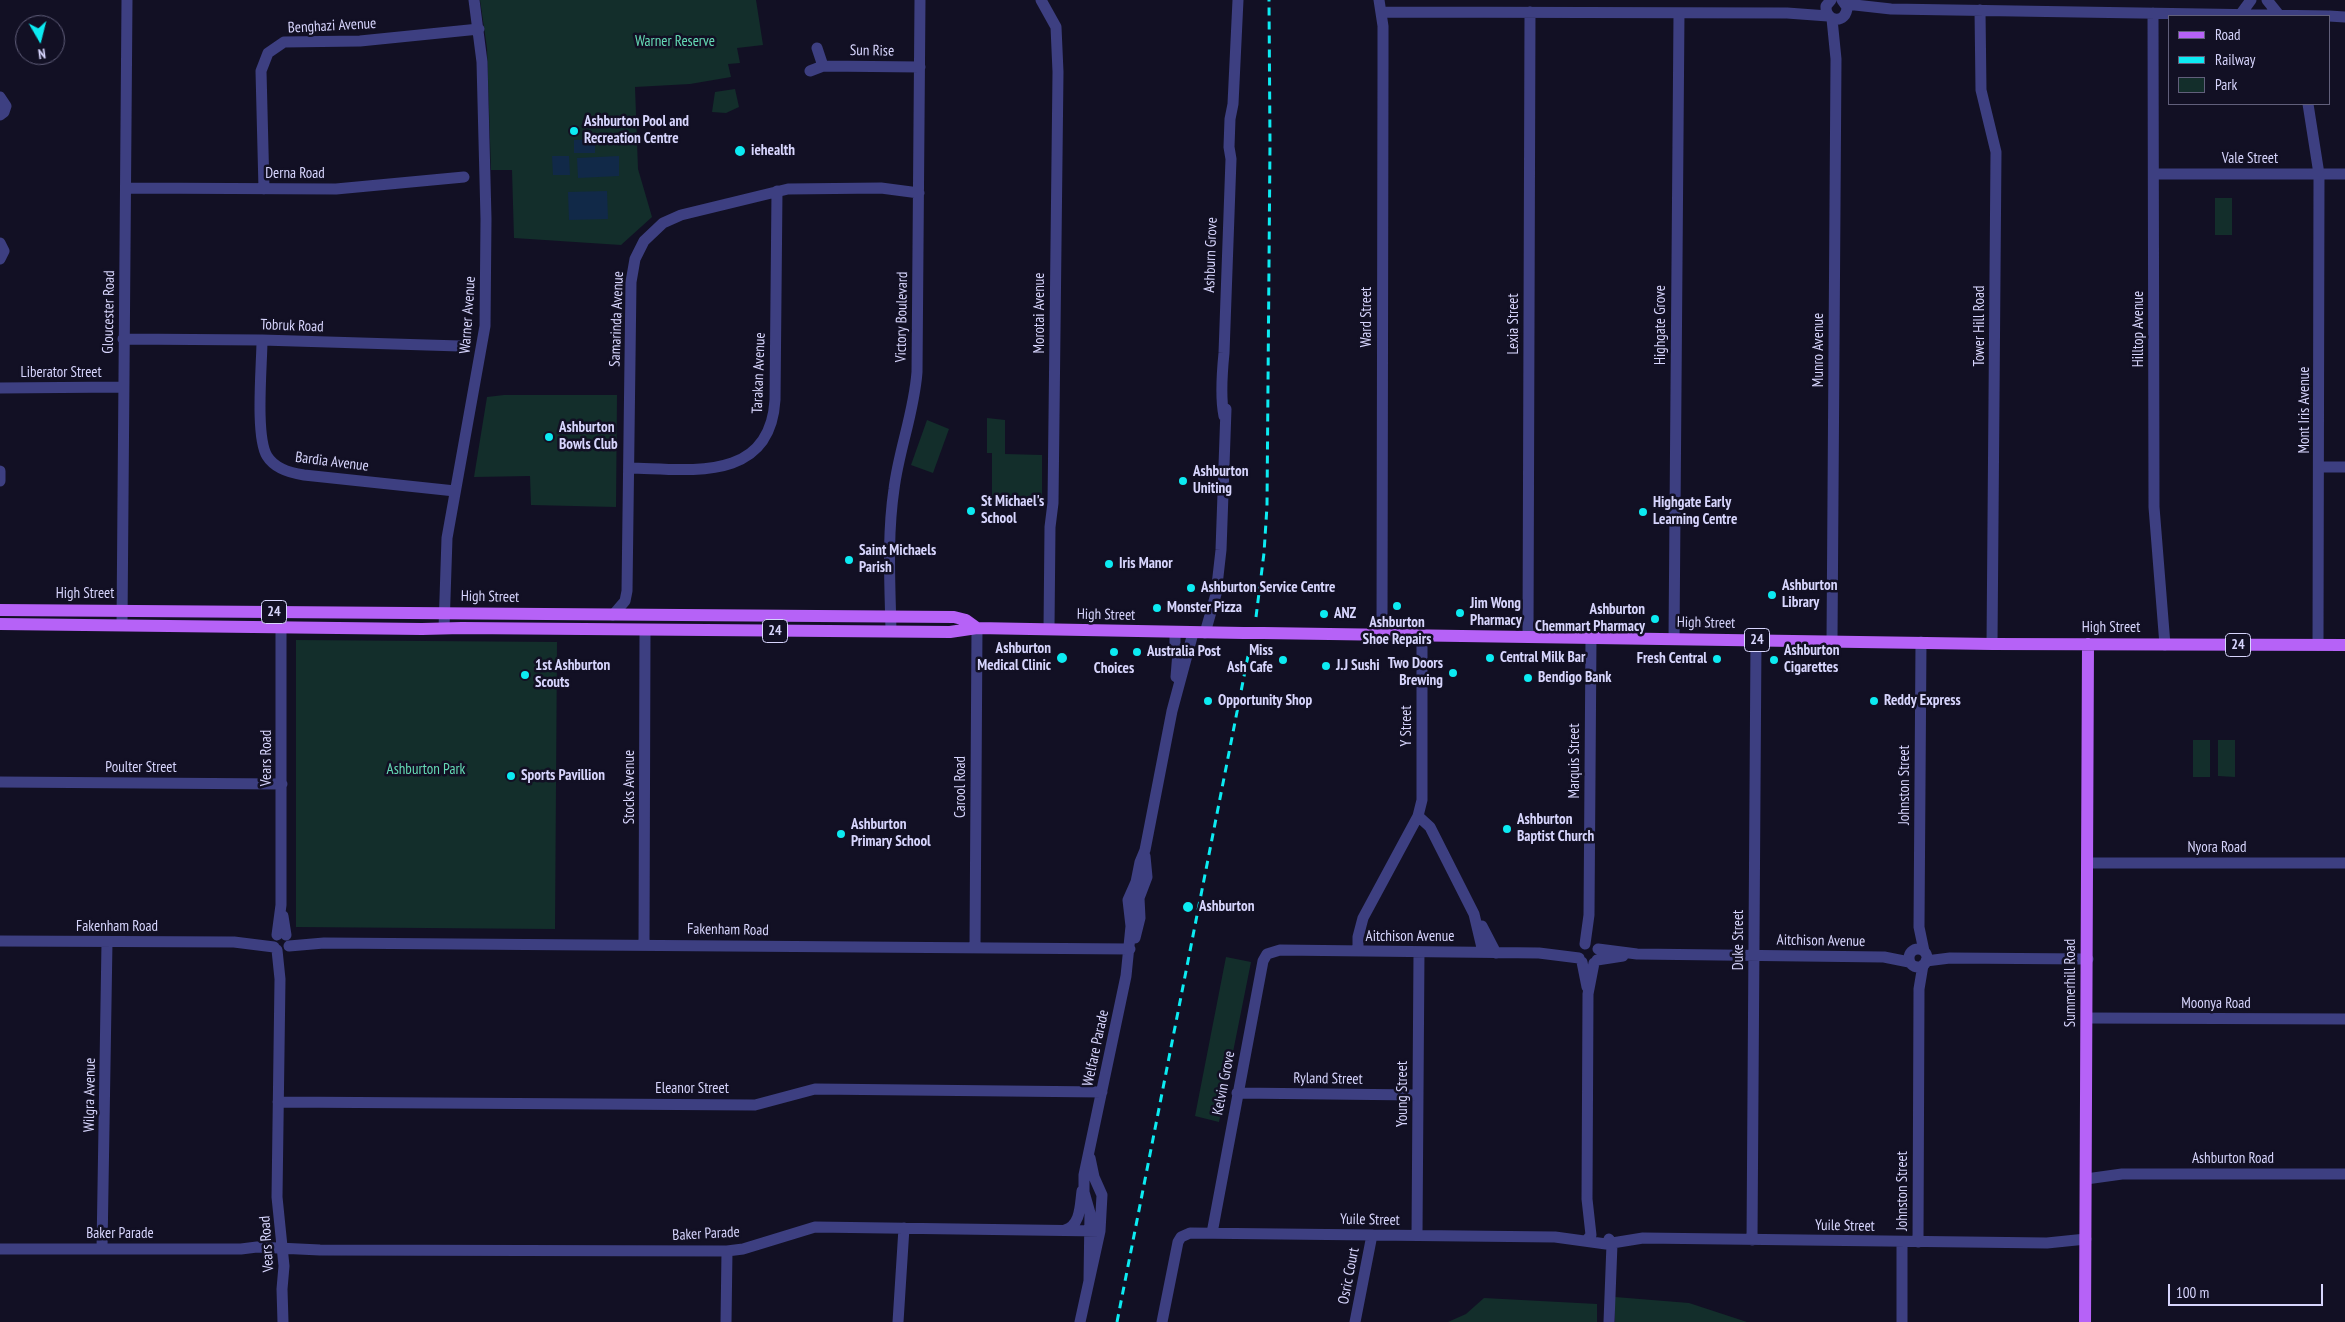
<!DOCTYPE html>
<html>
<head>
<meta charset="utf-8">
<style>
  body { margin:0 }
  #map { position:relative; width:2345px; height:1322px; overflow:hidden; background:#121024; font-family:"PT Sans Narrow",sans-serif }
  canvas { display:block }
  .legend { position:absolute; left:2168px; top:15px; width:162px; height:90px; box-sizing:border-box; background:#121024; border:1px solid #615f7b; margin:0; padding:6px 9px; list-style:none; font-size:15px; color:#d7d5fd }
  .legend li { display:flex; align-items:center; gap:10px; height:25px }
  .legend b { width:25px; border:1px solid #615f7b }
  .north { position:absolute; left:15px; top:15px; width:50px; height:50px; box-sizing:border-box; background:#121024; border:1px solid #615f7b; border-radius:50%; rotate:172deg; font-size:14px; font-weight:700; line-height:20px; text-align:center; color:#d7d5fd }
  .north::after { content:''; display:block; margin:auto; width:18px; height:22px; background:#0cebf2; clip-path:polygon(50% 0,100% 100%,50% 72%,0 100%) }
  .scale { position:absolute; left:2168px; top:1284px; width:155px; height:22px; box-sizing:border-box; border:2px solid #d7d5fd; border-top:0; padding-left:6px; font-size:15px; line-height:18px; white-space:nowrap; color:#d7d5fd; -webkit-text-stroke:4px #121024; paint-order:stroke }
</style>
</head>
<body>
<div id="map">
<canvas width="2345" height="1322"></canvas>
<ul class="legend">
<li><b style="height:6px;background:#b662f7"></b>Road</li>
<li><b style="height:6px;background:#0cebf2"></b>Railway</li>
<li><b style="height:14px;background:#132e2b"></b>Park</li>
</ul>
<div class="north">N</div>
<div class="scale">100 m</div>
</div>
<script>
const context = document.querySelector('canvas').getContext('2d');
context.lineJoin = 'round';
function fillPath(path, color) {
  context.fillStyle = color;
  context.fill(path, 'evenodd');
}
function trace(path, color, width, dash) {
  context.strokeStyle = color;
  context.lineWidth = width;
  context.lineCap = dash ? 'butt' : 'round';
  context.setLineDash(dash || []);
  context.stroke(path);
}
function drawText(font, color, halo, rows, align = 'center') {
  context.font = font + ' "PT Sans Narrow",sans-serif';
  context.lineWidth = 5;
  context.setLineDash([]);
  context.textBaseline = 'middle';
  context.strokeStyle = halo;
  context.fillStyle = color;
  for (const [text, x, y, turn = 0] of rows) {
    context.save();
    context.translate(x, y);
    context.rotate((+turn || 0) * Math.PI / 180);
    context.textAlign = isNaN(turn) ? turn : align;
    if (halo) context.strokeText(text, 0, 0);
    context.fillText(text, 0, 0);
    context.restore();
  }
}
const green = new Path2D(`
  M480,0H756L763,45L737,48L740,63L728,64L731,77L690,84L635,87L638,169L652,217L621,245L514,238L512,170H491L487,48Z
  M735,89L739,107L726,113L712,112L715,92Z
  M2215,198H2232V235H2215Z
  M504,395H617L616,507L531,505L530,476L474,477L487,397Z
  M987,418L1005,420V454L1042,455V501L1039,507L992,506V453H987Z
  M927,420L949,429L933,473L911,465Z
  M296,640L557,642L555,929L296,927Z
  M2193,740H2210V777H2193Z
  M2218,740H2235V777L2218,776Z
  M1226,957L1251,962L1219,1122L1195,1116Z
  M1615,1297L1689,1303L1747,1322H1615Z
  M1484,1298L1597,1304V1322H1448L1466,1314Z`);
const water = new Path2D(`
  M595,139V153H574V140Z
  M552,156H569L570,175H553Z
  M619,156V176L578,178L577,158Z
  M607,191L608,219L569,220L568,192Z`);
const minor = new Path2D(`
  M1041,0L1056,27L1058,72L1053,503L1050,527L1049,629
  M1379,0L1383,26V66L1382,635
  M1831,0L1826,6C1825,23 1847,24 1847,7L1842,0
  M2267,0L2279,15
  M1846,4L1891,9L2327,16
  M1980,10L1981,90L1996,152L1992,644
  M1381,12L1787,13L1828,16
  M2153,13L2154,507L2165,645
  M2240,15L2251,0
  M2329,16L2345,17
  M1832,19L1836,59L1832,641
  M817,48L823,66L920,67
  M810,71L823,66
  M0,97L6,106L4,112L0,115
  M2308,104L2319,174L2318,645
  M2155,174H2345
  M126,188L336,189L464,177
  M264,189L261,71L268,53L284,42L360,41L479,29
  M0,243L4,251L0,259
  M123,339L262,340L460,346
  M262,340C262,365 255,436 267,456C275,469 290,473 304,475L455,491
  M0,388L123,387
  M1224,416C1220,397 1222,373 1224,353L1231,159L1229,147L1230,119L1233,104L1238,0
  M2320,467H2345
  M629,468C688,469 770,484 775,400L777,191
  M0,471V481
  M613,615L625,601L627,591L631,282L635,259L644,241L663,223L681,215L788,189L881,188L919,193
  M122,625L127,0
  M444,628L447,538L485,326L486,219L482,62L474,0
  M891,631C890,585 887,536 894,489C899,449 914,413 917,372L920,0
  M1175,633V644L1178,652L1176,677
  M1205,633L1216,594L1221,550L1226,409
  M1422,635V800L1418,816L1430,827L1474,914L1483,952
  M1528,637L1530,12
  M1674,639L1679,13
  M1921,642L1919,927L1924,951
  M0,782L282,784
  M2088,863H2345
  M283,916L286,935
  M1482,926L1496,953
  M277,935L281,905V612
  M1135,938L1140,918L1139,898L1147,877L1145,856
  M0,941L234,942L274,947
  M644,944L645,630
  M1585,944L1589,915L1591,638
  M289,946L324,943L1130,949
  M975,946L977,628
  M1909 958a9 9 0 1 1 18 0a9 9 0 1 1-18 0Z
  M1598,949L1637,954L1884,957L1909,962
  M277,950L280,979L277,1197L284,1266L282,1289L283,1322
  M1358,951V937L1363,918L1418,816
  M1597,960L1623,956
  M1926,961L1950,958L2088,959
  M1582,962L1587,987
  M2087,1018L2345,1019
  M1237,1093L1418,1095
  M278,1102L755,1105L815,1089L1102,1092
  M2086,1179L2122,1174H2345
  M1065,1230C1081,1225 1080,1205 1082,1191
  M1212,1233L1263,961L1267,954L1280,950L1539,953L1579,958
  M1417,1235L1419,952
  M1587,1240L1591,1235L1587,1199L1588,994L1594,963
  M1752,1240L1756,640
  M1918,1242L1919,989L1923,965
  M0,1249H241L257,1247L320,1250L727,1251L743,1249L815,1227L1100,1231
  M102,1249L107,942
  M1089,1280L1090,1213L1084,1192V1175L1126,976L1131,926L1128,900L1136,882L1140,862L1145,850L1172,711L1193,633
  M726,1322L727,1251
  M898,1322L904,1228
  M1080,1322L1100,1231L1102,1195L1094,1177L1090,1158
  M1162,1322L1178,1242L1181,1237L1190,1233L1555,1237L1606,1244L1643,1238L2047,1243L2086,1239
  M1355,1322L1372,1235
  M1609,1322L1612,1244L1609,1239
  M1902,1322V1242`);
const major = new Path2D(`
  M0,610L954,617L966,620L977,628
  M0,624L422,629L462,628L950,632L977,628L1244,633
  M1263,633L1992,644L2345,645
  M2085,1322L2088,644`);
const rail = new Path2D(`
  M1256,617L1264,553L1267,506L1270,144L1269,0
  M1117,1322L1248,656`);
const majorBridge = new Path2D(`
  M1244,633H1263`);
const markers = [
  [574,131,5,"#0cebf2"],
  [740,151,6,"#0cebf2"],
  [549,437,5,"#0cebf2"],
  [1183,481,5,"#0cebf2"],
  [971,511,5,"#0cebf2"],
  [1643,512,5,"#0cebf2"],
  [849,560,5,"#0cebf2"],
  [1109,564,5,"#0cebf2"],
  [1191,588,5,"#0cebf2"],
  [1772,595,5,"#0cebf2"],
  [1397,606,5,"#0cebf2"],
  [1157,608,5,"#0cebf2"],
  [1460,613,5,"#0cebf2"],
  [1324,614,5,"#0cebf2"],
  [1655,619,5,"#0cebf2"],
  [1114,652,5,"#0cebf2"],
  [1137,652,5,"#0cebf2"],
  [1062,658,6,"#0cebf2"],
  [1490,658,5,"#0cebf2"],
  [1717,659,5,"#0cebf2"],
  [1283,660,5,"#0cebf2"],
  [1774,660,5,"#0cebf2"],
  [1326,666,5,"#0cebf2"],
  [1453,673,5,"#0cebf2"],
  [525,675,5,"#0cebf2"],
  [1528,678,5,"#0cebf2"],
  [1208,701,5,"#0cebf2"],
  [1874,701,5,"#0cebf2"],
  [511,776,5,"#0cebf2"],
  [1507,829,5,"#0cebf2"],
  [841,834,5,"#0cebf2"],
  [1188,907,6,"#0cebf2"]
];
const shields = [
  [274,612,25],
  [775,631,25],
  [1757,640,25],
  [2238,645,25]
];
const shieldNames = [
  ["24",274,612],
  ["24",775,631],
  ["24",1757,640],
  ["24",2238,645]
];
const streetNames = [
  ["Benghazi Avenue",332,26,-3],
  ["Sun Rise",872,51,1],
  ["Vale Street",2250,159],
  ["Derna Road",295,174],
  ["Ashburn Grove",1211,255,-88],
  ["Gloucester Road",109,312,-89],
  ["Morotai Avenue",1040,313,-90],
  ["Warner Avenue",468,315,-86],
  ["Victory Boulevard",902,317,-89],
  ["Ward Street",1367,317,-90],
  ["Samarinda Avenue",617,319,-88],
  ["Lexia Street",1514,324,-90],
  ["Highgate Grove",1661,325,-90],
  ["Tobruk Road",292,326,2],
  ["Tower Hill Road",1980,326,-90],
  ["Hilltop Avenue",2139,329,-90],
  ["Munro Avenue",1819,350,-90],
  ["Liberator Street",61,373],
  ["Tarakan Avenue",759,373,-88],
  ["Mont Iris Avenue",2305,410,-90],
  ["Bardia Avenue",332,462,7],
  ["High Street",85,594],
  ["High Street",490,597,1],
  ["High Street",1106,615,1],
  ["High Street",1706,623,1],
  ["High Street",2111,628],
  ["Y Street",1407,726,-90],
  ["Vears Road",267,758,-90],
  ["Marquis Street",1575,761,-90],
  ["Poulter Street",141,768],
  ["Johnston Street",1905,785,-90],
  ["Stocks Avenue",630,787,-90],
  ["Carool Road",961,787,-90],
  ["Nyora Road",2217,848],
  ["Fakenham Road",117,927],
  ["Fakenham Road",728,930,1],
  ["Aitchison Avenue",1410,937],
  ["Duke Street",1739,940,-90],
  ["Aitchison Avenue",1821,941,1],
  ["Summerhill Road",2071,983,-90],
  ["Moonya Road",2216,1004],
  ["Welfare Parade",1096,1048,-78],
  ["Ryland Street",1328,1079,1],
  ["Kelvin Grove",1224,1083,-79],
  ["Eleanor Street",692,1089],
  ["Young Street",1403,1094,-90],
  ["Wilgra Avenue",90,1095,-89],
  ["Ashburton Road",2233,1159],
  ["Johnston Street",1903,1191,-90],
  ["Yuile Street",1370,1220,1],
  ["Yuile Street",1845,1226,1],
  ["Baker Parade",120,1234],
  ["Baker Parade",706,1234,-3],
  ["Vears Road",267,1244,-94],
  ["Osric Court",1349,1276,-79]
];
const parkNames = [
  ["Warner Reserve",675,42],
  ["Ashburton Park",426,770]
];
const poiNames = [
  ["Ashburton Pool and",584,122],
  ["Recreation Centre",584,139],
  ["iehealth",751,151],
  ["Ashburton",559,428],
  ["Bowls Club",559,445],
  ["Ashburton",1193,472],
  ["Uniting",1193,489],
  ["St Michael's",981,502],
  ["School",981,519],
  ["Highgate Early",1653,503],
  ["Learning Centre",1653,520],
  ["Saint Michaels",859,551],
  ["Parish",859,568],
  ["Iris Manor",1119,564],
  ["Ashburton",1782,586],
  ["Library",1782,603],
  ["Ashburton Service Centre",1201,588],
  ["Jim Wong",1470,604],
  ["Pharmacy",1470,621],
  ["Monster Pizza",1167,608],
  ["Ashburton",1645,610,"right"],
  ["Chemmart Pharmacy",1645,627,"right"],
  ["ANZ",1334,614],
  ["Ashburton",1397,623,"center"],
  ["Shoe Repairs",1397,640,"center"],
  ["Ashburton",1051,649,"right"],
  ["Medical Clinic",1051,666,"right"],
  ["Miss",1273,651,"right"],
  ["Ash Cafe",1273,668,"right"],
  ["Ashburton",1784,651],
  ["Cigarettes",1784,668],
  ["Australia Post",1147,652],
  ["Central Milk Bar",1500,658],
  ["Fresh Central",1707,659,"right"],
  ["Two Doors",1443,664,"right"],
  ["Brewing",1443,681,"right"],
  ["1st Ashburton",535,666],
  ["Scouts",535,683],
  ["J.J Sushi",1336,666],
  ["Choices",1114,669,"center"],
  ["Bendigo Bank",1538,678],
  ["Opportunity Shop",1218,701],
  ["Reddy Express",1884,701],
  ["Sports Pavillion",521,776],
  ["Ashburton",1517,820],
  ["Baptist Church",1517,837],
  ["Ashburton",851,825],
  ["Primary School",851,842],
  ["Ashburton",1199,907]
];
fillPath(green, '#132e2b');
fillPath(water, '#112948');
trace(minor, '#3d3f81', 11);
trace(major, '#b662f7', 12);
trace(rail, '#0cebf2', 3, [8, 6]);
trace(majorBridge, '#b662f7', 12);
for (const [x, y, r, color] of markers) {
  const dot = new Path2D();
  dot.arc(x, y, r, 0, 2 * Math.PI);
  context.fillStyle = color;
  context.fill(dot);
  trace(dot, '#121024', 2);
}
for (const [x, y, w] of shields) {
  const box = new Path2D();
  box.roundRect(x - w / 2, y - 11.5, w, 23, 4);
  context.fillStyle = '#121024';
  context.fill(box);
  trace(box, '#d7d5fd', 1);
}
drawText('bold 14px', '#d7d5fd', null, shieldNames);
drawText('15px', '#d7d5fd', '#121024', streetNames);
drawText('15px', '#65dab5', '#121024', parkNames);
drawText('bold 15px', '#d7d5fd', '#121024', poiNames, 'left');
</script>
</body>
</html>
